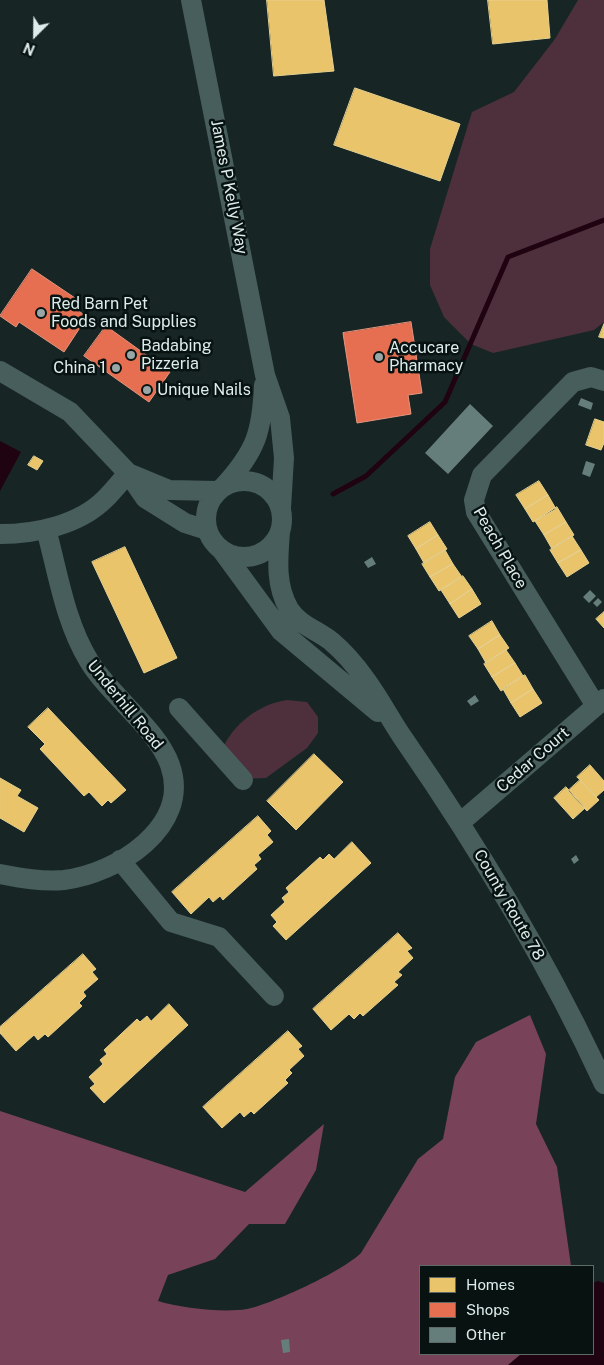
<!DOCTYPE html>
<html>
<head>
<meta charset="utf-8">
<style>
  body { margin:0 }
  #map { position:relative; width:604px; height:1365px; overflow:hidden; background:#172624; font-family:"Public Sans",sans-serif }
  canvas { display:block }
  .legend { position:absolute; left:419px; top:1265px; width:175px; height:90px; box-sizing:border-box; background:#071211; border:1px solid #5d6a68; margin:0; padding:6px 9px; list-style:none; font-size:15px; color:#ddedeb }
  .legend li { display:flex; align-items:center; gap:10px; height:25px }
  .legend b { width:25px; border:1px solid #5d6a68 }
  .north { position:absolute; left:10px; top:10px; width:50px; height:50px; -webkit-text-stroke:4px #071211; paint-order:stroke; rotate:203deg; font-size:14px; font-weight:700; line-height:20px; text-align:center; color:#ddedeb }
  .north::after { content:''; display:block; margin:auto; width:18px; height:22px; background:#ddedeb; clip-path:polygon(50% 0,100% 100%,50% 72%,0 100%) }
</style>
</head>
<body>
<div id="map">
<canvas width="604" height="1365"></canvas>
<ul class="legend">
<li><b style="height:14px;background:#e9c46a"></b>Homes</li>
<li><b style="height:14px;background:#e76f51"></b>Shops</li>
<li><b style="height:14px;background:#657e7b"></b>Other</li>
</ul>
<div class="north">N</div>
</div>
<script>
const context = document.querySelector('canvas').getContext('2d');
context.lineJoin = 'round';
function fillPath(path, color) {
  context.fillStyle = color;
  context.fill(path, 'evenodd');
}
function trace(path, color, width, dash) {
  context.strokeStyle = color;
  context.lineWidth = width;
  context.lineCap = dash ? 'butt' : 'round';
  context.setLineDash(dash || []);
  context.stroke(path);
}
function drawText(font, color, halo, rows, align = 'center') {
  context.font = font + ' "Public Sans",sans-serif';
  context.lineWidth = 5;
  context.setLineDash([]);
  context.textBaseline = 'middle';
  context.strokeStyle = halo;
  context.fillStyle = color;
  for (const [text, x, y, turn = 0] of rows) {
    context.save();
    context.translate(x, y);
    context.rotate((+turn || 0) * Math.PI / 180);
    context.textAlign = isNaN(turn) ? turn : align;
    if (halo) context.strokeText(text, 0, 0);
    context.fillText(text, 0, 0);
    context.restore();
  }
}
const green = new Path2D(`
  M578,0H604V322L594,330L493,353L471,344L444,317L430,285V249L472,112L514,92L555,39Z
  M287,700L307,702L318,717V733L307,748L266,778L239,779L222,750C233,724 259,704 287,700Z`);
const forest = new Path2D(`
  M530,1015L546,1054L536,1124L557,1167L571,1266H420V1354H560L558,1365H0V1111L245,1192L324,1124L316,1170L285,1224H249L215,1259L168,1275L158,1301C181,1308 223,1313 247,1309C272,1304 343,1271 361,1253L418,1159L443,1139L455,1077L476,1042Z`);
const water = new Path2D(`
  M0,441L21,452L0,491Z
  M598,1281L604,1283V1365H508L521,1354H593V1283Z`);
const homes = new Path2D(`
  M267,0H324L334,71L274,76Z
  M488,0H547L550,38L493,44Z
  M355,88L460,124L440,181L334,145Z
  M604,324V338L599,337Z
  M595,419L604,422V443L601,450L586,445Z
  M34,456L43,461L37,470L28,465Z
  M539,481L548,495L525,509L516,495Z
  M548,495L556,509L533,522L525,509Z
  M557,507L566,522L544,535L535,521Z
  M430,522L438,535L416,549L408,536Z
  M566,522L574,535L552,549L544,535Z
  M438,535L447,549L424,563L416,549Z
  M572,536L581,550L558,563L550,550Z
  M125,547L177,658L144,673L92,562Z
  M445,550L453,564L430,577L422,564Z
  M581,550L589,563L567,577L558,563Z
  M453,564L462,577L439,591L430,577Z
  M463,576L472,589L450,604L441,590Z
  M472,589L481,604L459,618L450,604Z
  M604,612V628L596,619Z
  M492,621L500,635L478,649L469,636Z
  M500,635L509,648L486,663L478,649Z
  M506,650L515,663L492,677L484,664Z
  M515,663L523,676L501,691L492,677Z
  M525,675L533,689L511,703L503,689Z
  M533,689L542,703L520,717L511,703Z
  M48,708L126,790L111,803L108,800L102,806L89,792L84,796L40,749L45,744L28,727Z
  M314,754L343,782L296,830L267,801Z
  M590,765L604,781V790L596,797L577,777Z
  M0,778L21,790L17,796L38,808L24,832L0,818Z
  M580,780L599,800L587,811L568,791Z
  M566,787L585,808L573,819L554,798Z
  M258,816L271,831L267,835L273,842L258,855L261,859L254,865L257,869L223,900L220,896L213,902L209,897L191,914L172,892Z
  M352,842L371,863L286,940L273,926L277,922L271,915L285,902L282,898L289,892L286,888L320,857L323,860L329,854L334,859Z
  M398,933L412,948L407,951L413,958L398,972L402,975L394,982L398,985L363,1016L360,1013L354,1019L349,1014L331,1030L313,1009Z
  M83,954L96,969L92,972L98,979L83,992L86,996L79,1003L82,1006L48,1037L45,1034L38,1040L34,1035L16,1051L0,1033V1027Z
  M169,1004L188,1025L104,1103L90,1088L95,1084L89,1077L103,1064L100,1060L107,1054L104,1050L137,1019L140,1022L147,1016L151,1021Z
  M288,1031L302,1046L298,1049L304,1056L289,1070L292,1073L285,1080L288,1083L254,1114L251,1111L244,1117L240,1112L222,1128L203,1107Z`);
const shops = new Path2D(`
  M32,269L81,302L76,309L87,317L64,352L19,322L16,327L0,316Z
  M411,322L422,393L408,395L411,414L357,423L343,333Z
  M106,326L170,372L149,402L84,356Z`);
const stream = new Path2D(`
  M333,494L366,476L445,402L508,257L604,220`);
const building = new Path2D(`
  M581,398L593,403L591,410L578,405Z
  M470,404L493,426L448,474L425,453Z
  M586,461L595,464L590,477L582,474Z
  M372,557L376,564L368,568L364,562Z
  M590,590L596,596L589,603L583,597Z
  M598,598L602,602L597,607L593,603Z
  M475,695L479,701L471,706L467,701Z
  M576,855L579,860L574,864L571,859Z
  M289,1339L290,1352L283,1353L281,1340Z`);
const minor = new Path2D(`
  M191,0L265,375L280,418L284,458L281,508
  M0,371L70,412L128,473L145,498L185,523L207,530
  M128,473L169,490L217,491
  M206 519a38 38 0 1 1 76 0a38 38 0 1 1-76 0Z
  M224,486C256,451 262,432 264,385
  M280,532C278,558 275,585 289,609C299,625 317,630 331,641C344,652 356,666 366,680C380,699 390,719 403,738C479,848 548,962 604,1084
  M0,534C36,534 79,525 105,499C113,491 121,481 128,473
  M221,549L281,631L378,712
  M596,706L476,512L474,500L482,475L573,382L591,377L604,381
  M179,708L243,780
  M461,822L604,699
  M120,860L171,922L219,937L274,996
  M0,874C21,878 42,882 64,880C116,874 192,827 170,765C157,728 110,696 89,661C65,622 58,573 46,529`);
const markers = [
  [41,313,5,"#98a7a5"],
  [131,355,5,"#98a7a5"],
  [379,357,5,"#98a7a5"],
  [116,368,5,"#98a7a5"],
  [147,390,5,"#98a7a5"]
];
const streetNames = [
  ["James P Kelly Way",229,187,79],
  ["Peach Place",500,548,60],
  ["Underhill Road",125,705,51],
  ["Cedar Court",533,760,-41],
  ["County Route 78",509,905,60]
];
const poiNames = [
  ["Red Barn Pet",51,304],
  ["Foods and Supplies",51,322],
  ["Badabing",141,346],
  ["Pizzeria",141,364],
  ["Accucare",389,348],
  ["Pharmacy",389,366],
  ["China 1",106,368,"right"],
  ["Unique Nails",157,390]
];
fillPath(green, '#4d303c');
fillPath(forest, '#784259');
fillPath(water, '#200310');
fillPath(homes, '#e9c46a');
trace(homes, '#e5d091', 1);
fillPath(shops, '#e76f51');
trace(shops, '#e4957f', 1);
trace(stream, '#200310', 5);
fillPath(building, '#657e7b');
trace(minor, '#485e5c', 20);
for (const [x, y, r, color] of markers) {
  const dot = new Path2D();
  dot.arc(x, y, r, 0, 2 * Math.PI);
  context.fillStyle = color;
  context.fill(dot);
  trace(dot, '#071211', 2);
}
drawText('16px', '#ddedeb', '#071211', streetNames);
drawText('16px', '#ddedeb', '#071211', poiNames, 'left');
</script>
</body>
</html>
